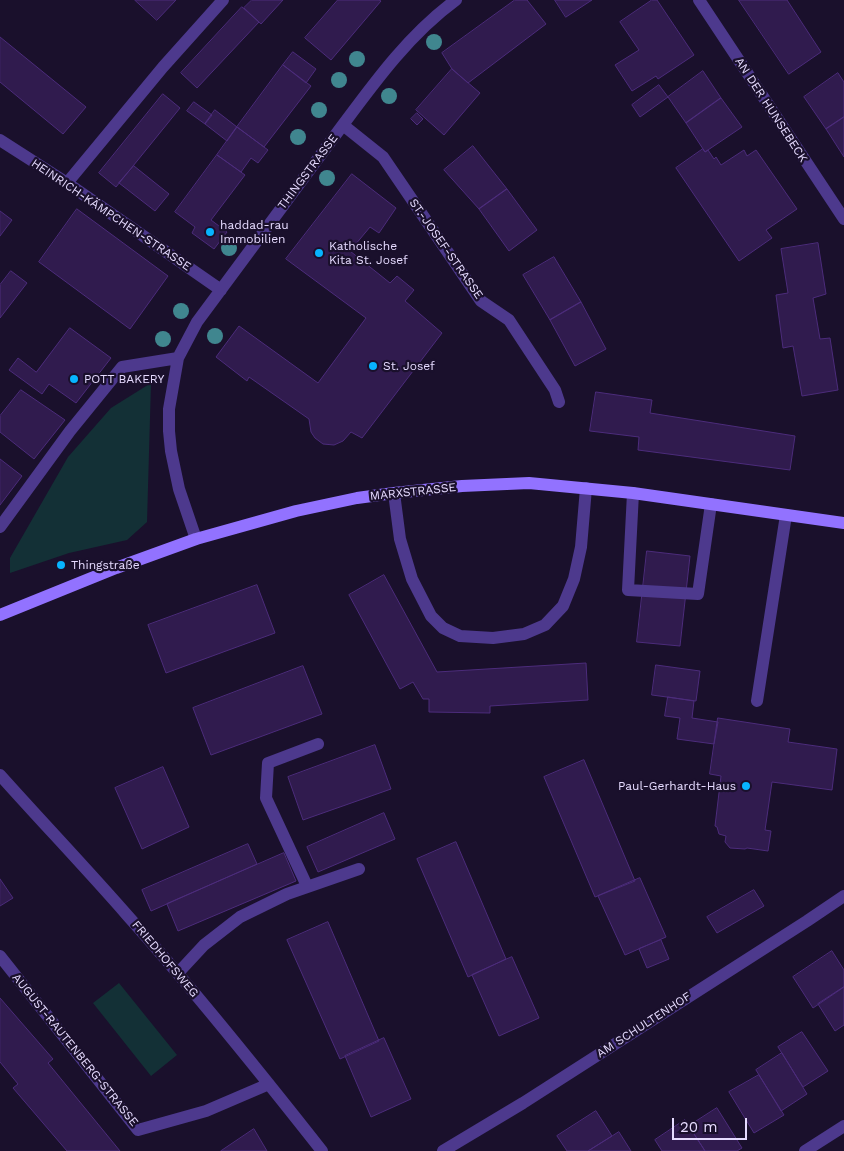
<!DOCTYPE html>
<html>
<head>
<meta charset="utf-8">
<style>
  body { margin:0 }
  #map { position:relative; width:844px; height:1151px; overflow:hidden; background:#1a102c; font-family:"Work Sans",sans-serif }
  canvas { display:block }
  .scale { position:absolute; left:672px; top:1118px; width:75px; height:22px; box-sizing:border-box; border:2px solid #e6dbff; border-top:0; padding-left:6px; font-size:15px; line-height:18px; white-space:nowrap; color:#e6dbff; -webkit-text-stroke:4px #1a102c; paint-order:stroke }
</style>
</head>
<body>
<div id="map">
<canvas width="844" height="1151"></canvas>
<div class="scale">20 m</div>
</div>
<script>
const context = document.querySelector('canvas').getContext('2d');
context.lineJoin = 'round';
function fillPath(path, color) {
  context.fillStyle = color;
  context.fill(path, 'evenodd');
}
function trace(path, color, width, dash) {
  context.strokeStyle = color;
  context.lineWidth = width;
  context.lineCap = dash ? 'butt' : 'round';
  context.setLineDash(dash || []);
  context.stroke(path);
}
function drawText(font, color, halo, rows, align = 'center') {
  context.font = font + ' "Work Sans",sans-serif';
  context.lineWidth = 4.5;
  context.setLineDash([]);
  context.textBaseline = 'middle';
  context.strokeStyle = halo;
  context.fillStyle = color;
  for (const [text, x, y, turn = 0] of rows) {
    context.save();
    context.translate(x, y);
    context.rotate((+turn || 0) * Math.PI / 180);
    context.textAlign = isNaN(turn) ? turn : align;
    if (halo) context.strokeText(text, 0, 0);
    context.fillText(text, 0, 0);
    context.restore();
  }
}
const green = new Path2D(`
  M151,383L147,522L127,540L69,553L10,573V558L68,457L111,408Z
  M119,983L177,1055L151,1076L93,1003Z`);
const building = new Path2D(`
  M135,0H176L157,20Z
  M252,0H283L261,24L244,8Z
  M338,0H379L381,1L331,60L305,38Z
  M515,0H527L546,24L468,83L452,69L442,53Z
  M555,0H592L566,17Z
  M652,0H657L694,55L658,79L656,76L632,91L615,65L639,50L620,22Z
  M739,0H787L821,52L789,74Z
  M242,7L259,22L197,88L181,73Z
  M0,37L86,107L63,134L0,82Z
  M293,52L316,69L306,83L283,65Z
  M283,65L311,86L264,147L237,127Z
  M452,69L480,93L444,135L416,110Z
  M703,71L721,98L686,123L668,97Z
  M838,73L844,82V117L826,129L804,97Z
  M659,85L668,97L640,117L632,105Z
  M163,94L180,108L116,187L99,173Z
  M721,98L742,127L705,152L686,123Z
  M194,102L212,115L205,124L187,111Z
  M215,110L237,127L227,141L205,124Z
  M417,113L423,119L417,125L411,119Z
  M844,117V157L826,129Z
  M237,127L268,150L258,163L251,158L241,172L217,155Z
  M473,146L507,189L479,209L444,170Z
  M703,149L705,152L708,150L714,159L716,157L721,165L744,150L747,156L756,150L797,209L766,230L772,238L739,261L676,168Z
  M217,155L245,175L211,220L227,232L214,249L192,233L195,227L175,212Z
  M134,166L169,194L155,211L119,183Z
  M352,174L396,208L379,233L370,227L350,251L390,283L397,276L414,290L405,301L442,333L362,438L351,432L343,441L334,445L323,444L315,438L311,432L309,419L249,377L247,381L216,357L239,326L318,383L366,318L286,259Z
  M507,189L537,230L509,251L479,209Z
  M77,209L168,276L130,329L39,262Z
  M0,211L12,220L0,236Z
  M818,243L826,294L813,298L820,339L830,338L838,390L802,396L793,346L783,348L776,295L788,293L781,249Z
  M554,257L581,302L550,320L523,275Z
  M11,271L27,283L0,318V285Z
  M581,302L606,349L575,366L550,320Z
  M70,328L111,358L76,403L49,384L42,394L9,370L18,358L36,372Z
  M21,390L65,420L34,459L0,432V416Z
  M596,392L652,400L650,413L795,436L790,470L638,450L639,437L590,431Z
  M0,459L22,476L0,505Z
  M647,551L690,556L680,646L637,642Z
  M384,575L437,672L586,663L588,700L490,706V713L429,712V699H423L413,682L400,689L349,595Z
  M257,585L275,633L166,673L148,625Z
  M656,665L700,671L696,701L652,695Z
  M303,666L322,714L211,755L193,708Z
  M668,697L694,701L692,718L718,722L714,744L677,739L680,718L665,716Z
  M718,718L790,729L788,742L837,749L832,790L772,782L765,830L771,831L768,851L747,848L745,849L730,848L725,842L726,836L719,834L717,827L715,826L721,776L710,774Z
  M375,745L391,789L303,820L288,777Z
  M584,760L635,881L595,897L544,777Z
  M163,767L189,827L142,849L115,788Z
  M384,813L395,839L318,872L307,847Z
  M456,842L506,959L468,977L417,859Z
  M248,844L257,864L151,911L142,890Z
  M284,853L296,881L178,931L167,904Z
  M640,878L666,937L625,955L598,896Z
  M0,879L13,898L0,906Z
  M754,890L764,906L717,933L707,917Z
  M328,922L379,1041L340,1059L287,940Z
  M661,940L669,959L647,968L639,949Z
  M832,951L844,970V987L813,1008L793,977Z
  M512,957L539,1018L499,1036L472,975Z
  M844,987V1025L835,1031L818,1004Z
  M0,998L53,1059L48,1063L120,1151H67L13,1088L18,1084L0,1062Z
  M802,1032L828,1071L803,1087L778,1047Z
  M384,1038L411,1099L371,1117L345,1056Z
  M782,1053L807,1094L781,1111L756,1070Z
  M759,1075L784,1115L754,1133L729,1092Z
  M717,1108L742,1148L737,1151H705L689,1126Z
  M596,1111L612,1136L588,1151H567L557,1136Z
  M685,1120L705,1151H662L655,1140Z
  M254,1129L267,1151H221Z
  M619,1132L631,1151H588L612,1136Z`);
const lane = new Path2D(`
  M67,183L163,67L223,0
  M394,493L400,539L412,579L431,616L443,628L460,636L493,638L524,634L545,625L563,606L574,579L581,547L586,488
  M633,493L628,590L698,594L711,504
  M757,701L786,515`);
const street = new Path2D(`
  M699,0L844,219
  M343,125L383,157L481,301L509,320L555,390L559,402
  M0,140L67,183L221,290
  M0,527L70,431L122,367L178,358
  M196,539L179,489L171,451L169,431V409L178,358L197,322C241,263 284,204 328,145C367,93 404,38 456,0
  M0,775C42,822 86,868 127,915C195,991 259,1071 322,1151
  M307,886L266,798L268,763L318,744
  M0,956L138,1130L206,1111L269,1084
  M178,973L204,945L240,917L287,894L359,869
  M443,1151L523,1103L807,921L844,896
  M805,1151L844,1126`);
const secondary = new Path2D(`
  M0,615L116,568L196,539L296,511L357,498L394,493L462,486L529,483L633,493L844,523`);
const trees = [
  [434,42],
  [357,59],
  [339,80],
  [389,96],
  [319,110],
  [298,137],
  [327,178],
  [229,248],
  [181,311],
  [215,336],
  [163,339]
];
const markers = [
  [210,232,5,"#07b4ff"],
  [319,253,5,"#07b4ff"],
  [373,366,5,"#07b4ff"],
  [74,379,5,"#07b4ff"],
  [61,565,5,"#07b4ff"],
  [746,786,5,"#07b4ff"]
];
const streetNames = [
  ["AN DER HUNSEBECK",771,110,57],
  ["THINGSTRASSE",308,172,-53],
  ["HEINRICH-KÄMPCHEN-STRASSE",111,215,34],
  ["ST.-JOSEF-STRASSE",446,249,55],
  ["MARXSTRASSE",413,492,-6],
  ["FRIEDHOFSWEG",165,959,50],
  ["AM SCHULTENHOF",644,1025,-33],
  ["AUGUST-RAUTENBERG-STRASSE",75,1050,51]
];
const poiNames = [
  ["haddad-rau",220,225],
  ["Immobilien",220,239],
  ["Katholische",329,246],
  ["Kita St. Josef",329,260],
  ["St. Josef",383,366],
  ["POTT BAKERY",84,379],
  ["Thingstraße",71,565],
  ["Paul-Gerhardt-Haus",736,786,"right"]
];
fillPath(green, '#133036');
fillPath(building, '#301b4e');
trace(building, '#4c2c7b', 1);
trace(lane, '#4d398d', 12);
trace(street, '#4d398d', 12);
trace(secondary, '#9272ff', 12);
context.fillStyle = '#40868f';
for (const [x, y] of trees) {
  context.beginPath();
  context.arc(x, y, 8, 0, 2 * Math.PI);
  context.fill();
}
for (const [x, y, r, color] of markers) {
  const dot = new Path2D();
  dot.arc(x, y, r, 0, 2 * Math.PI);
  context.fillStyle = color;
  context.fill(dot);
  trace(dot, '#1a102c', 2);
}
drawText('12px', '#e6dbff', '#1a102c', streetNames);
drawText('12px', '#e6dbff', '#1a102c', poiNames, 'left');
</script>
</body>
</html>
